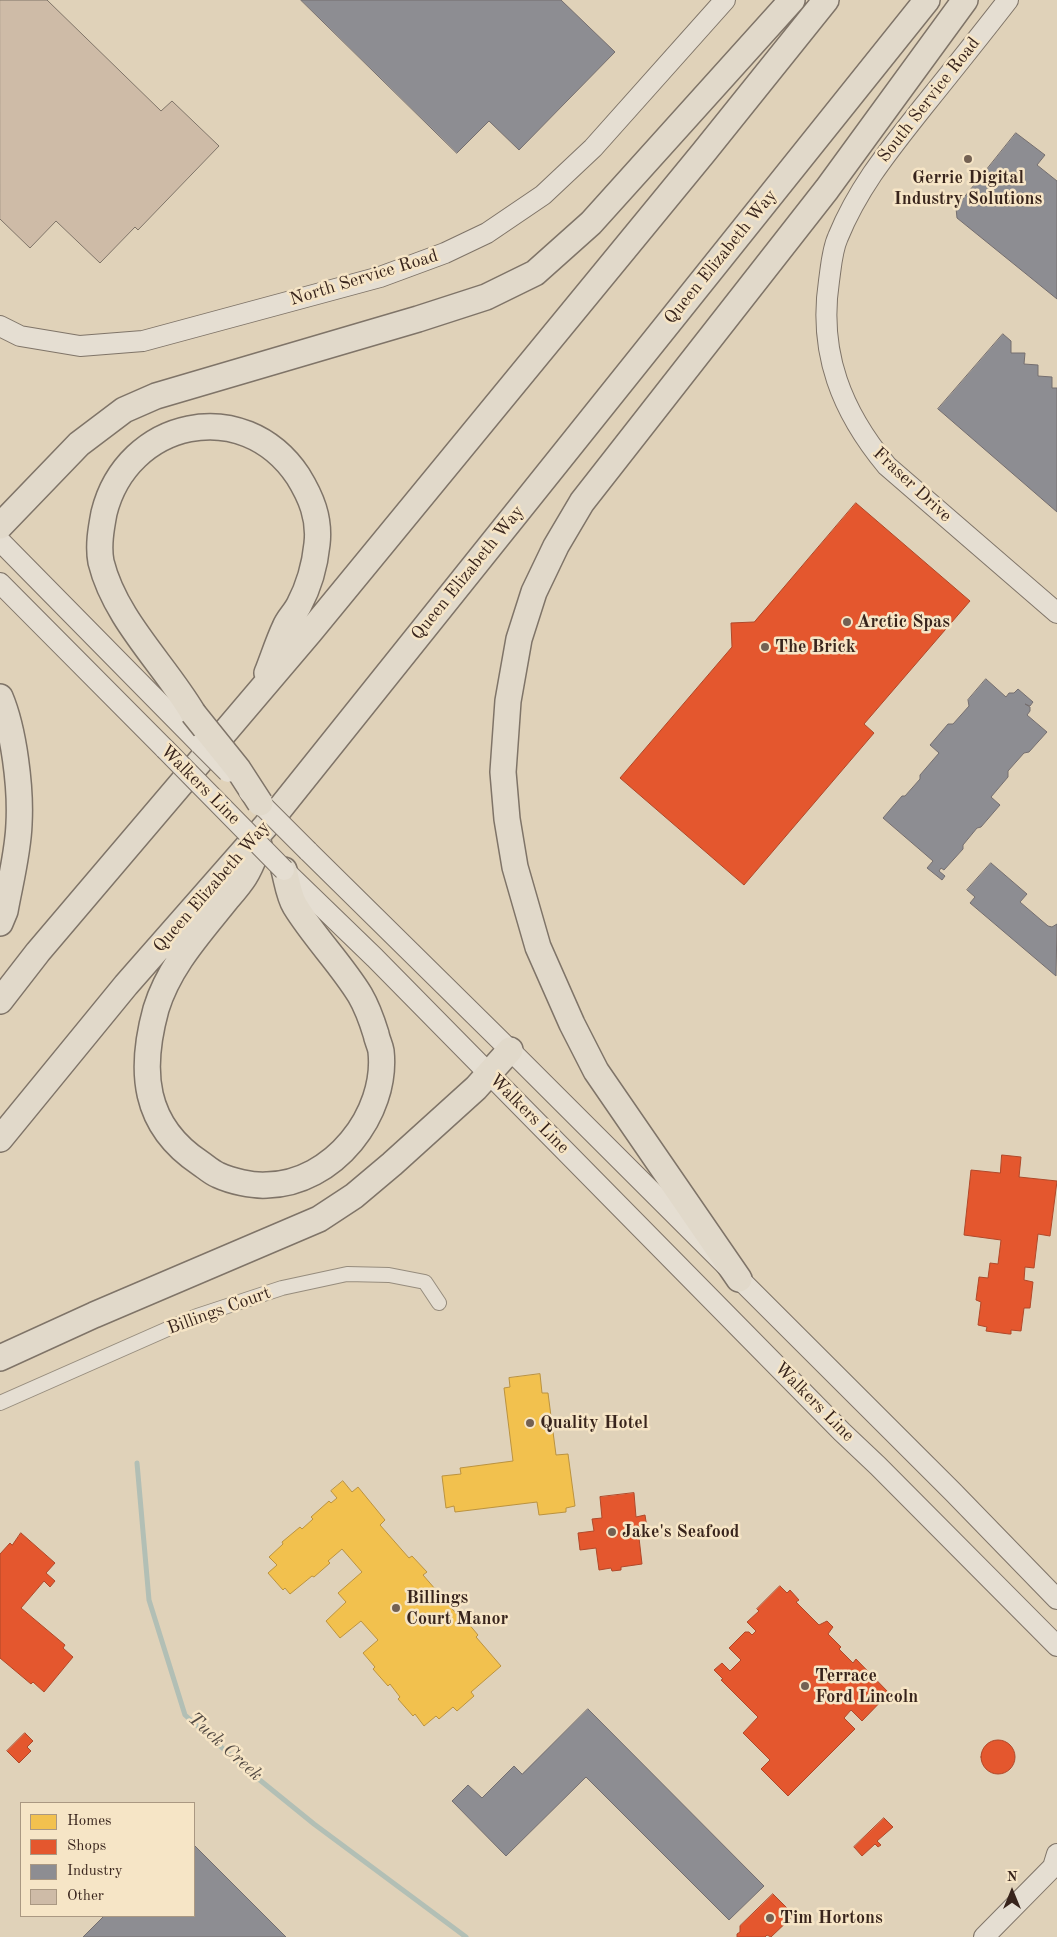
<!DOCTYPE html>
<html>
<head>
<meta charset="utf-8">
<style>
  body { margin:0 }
  #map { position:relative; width:1057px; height:1937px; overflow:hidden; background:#e0d2b9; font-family:"Old Standard TT",serif }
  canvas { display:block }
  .legend { position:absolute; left:20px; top:1802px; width:175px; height:115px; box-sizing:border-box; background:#f6e5c6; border:1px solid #aa9882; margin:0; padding:6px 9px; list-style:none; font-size:15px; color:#38241c }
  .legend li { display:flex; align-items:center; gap:10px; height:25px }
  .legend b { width:25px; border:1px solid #aa9882 }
  .north { position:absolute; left:987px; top:1867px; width:50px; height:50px; -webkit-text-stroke:4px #f6e5c6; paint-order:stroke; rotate:0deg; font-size:14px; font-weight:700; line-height:20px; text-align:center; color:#38241c }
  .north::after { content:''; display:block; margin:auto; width:18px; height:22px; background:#38241c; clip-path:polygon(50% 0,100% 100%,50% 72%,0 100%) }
</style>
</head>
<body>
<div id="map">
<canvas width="1057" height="1937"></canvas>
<ul class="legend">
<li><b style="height:14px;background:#f2c14e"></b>Homes</li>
<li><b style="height:14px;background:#e4572e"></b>Shops</li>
<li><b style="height:14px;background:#8d8d92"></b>Industry</li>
<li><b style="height:14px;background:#cebba7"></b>Other</li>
</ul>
<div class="north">N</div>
</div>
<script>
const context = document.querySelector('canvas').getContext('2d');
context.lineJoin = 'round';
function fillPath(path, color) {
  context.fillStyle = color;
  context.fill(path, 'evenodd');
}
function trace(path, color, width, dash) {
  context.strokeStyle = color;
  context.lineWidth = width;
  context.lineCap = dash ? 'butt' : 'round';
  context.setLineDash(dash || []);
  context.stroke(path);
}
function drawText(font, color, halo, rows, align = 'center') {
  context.font = font + ' "Old Standard TT",serif';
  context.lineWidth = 5;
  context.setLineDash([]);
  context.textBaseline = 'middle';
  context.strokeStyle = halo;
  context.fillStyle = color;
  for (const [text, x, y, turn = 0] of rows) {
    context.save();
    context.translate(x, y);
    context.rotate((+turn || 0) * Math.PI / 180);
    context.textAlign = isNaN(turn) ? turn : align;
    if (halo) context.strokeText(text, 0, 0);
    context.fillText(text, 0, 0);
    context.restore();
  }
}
const homes = new Path2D(`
  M540,1374L542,1393H548L556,1455L568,1454L575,1506L566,1508V1512L539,1515L537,1502L455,1512L454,1506L446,1508L442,1476L461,1474L460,1468L513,1461L504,1388L510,1387L509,1378Z
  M343,1481L352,1492L358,1487L385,1520L380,1525L409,1558L412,1556L427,1572L423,1575L461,1619L463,1617L478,1635L476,1637L501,1666L471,1692L474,1696L457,1711L453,1707L439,1719L436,1716L424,1726L415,1714L413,1716L398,1699L400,1697L390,1684L388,1686L373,1669L375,1667L363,1653L378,1640L361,1621L340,1638L326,1621L346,1602L338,1593L362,1572L342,1549L328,1561L330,1563L314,1577L312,1576L290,1594L285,1588L283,1590L268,1573L277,1565L269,1557L283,1544L282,1542L300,1527L302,1529L313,1519L311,1517L329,1501L331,1503L337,1498L331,1491Z`);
const shops = new Path2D(`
  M856,503L970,601L864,724L874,733L744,885L620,778L732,647L731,623L754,622Z
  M1002,1155L1021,1157L1019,1177L1057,1181L1050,1236L1038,1234L1034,1268L1025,1267L1024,1280L1033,1282L1030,1308H1024L1021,1331L1011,1330V1334H1009L986,1331L987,1327L978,1325L981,1302L976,1300L979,1277L988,1278L990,1263L998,1264L1001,1240L964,1235L971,1170L1000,1173Z
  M634,1493L636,1517L645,1515L647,1528L638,1529L642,1564L621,1567V1570L612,1571L611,1568L599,1570L596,1548L580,1550L578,1533L594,1531L592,1519L602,1518L600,1497Z
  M21,1533L55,1563L46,1573L55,1581L50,1587L44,1581L21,1608L65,1645L63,1648L73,1657L44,1692L33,1682L31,1684L0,1658V1554L10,1543L12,1545Z
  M780,1586L787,1593L790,1590L799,1600L796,1602L819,1625L827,1621L833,1627L828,1634L841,1647L839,1649L853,1663L856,1659L889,1693L862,1721L851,1710L844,1718L855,1729L788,1796L761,1769L770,1760L743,1733L758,1717L721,1680L723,1679L714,1670L722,1663L730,1671L741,1660L729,1648L745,1632H749L752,1635L756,1631L747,1622L759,1611L757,1609Z
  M25,1733L33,1741L27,1747L31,1751L19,1763L7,1751Z
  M981 1757a17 17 0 1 1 34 0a17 17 0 1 1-34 0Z
  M884,1818L893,1827L877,1841L881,1845L878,1847L875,1844L862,1856L854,1847Z
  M773,1894L794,1915L771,1937L767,1935L765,1937H737V1934L740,1932V1926Z`);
const industry = new Path2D(`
  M301,0H561L615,52L519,150L489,121L457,153Z
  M1016,133L1045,155L1037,165L1057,181V299L957,218L956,208Z
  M1003,334L1011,341V353H1025L1024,364L1038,365V376L1052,377V388H1057V512L938,409Z
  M986,679L1006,697L1009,693H1014L1018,689L1033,702L1030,706L1025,704L1030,707V711L1027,715L1047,732L1029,752L1024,753L1008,771V777L991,797L1000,805L981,827L977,828L963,845V849L944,870L941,868L939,871L945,876L942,880L927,868L933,861L883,818L902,796H905L920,779V775L939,753L930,745L948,724H953L969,706L968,700Z
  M991,863L1027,894L1020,902L1048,926L1052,927L1057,924L1056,976L970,903L975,897L967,890Z
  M588,1709L764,1886L729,1920L586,1777L506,1856L452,1801L468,1785L482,1798L514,1766L522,1774Z
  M194,1845L286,1937H83L104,1916H194Z`);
const stream = new Path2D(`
  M137,1463L149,1600L185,1715L245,1768L314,1824L466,1937`);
const building = new Path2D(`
  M0,0H47L161,111L172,101L219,146L138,230L135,227L100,263L56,221L30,248L0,219Z`);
const street = new Path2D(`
  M0,1403L197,1316L282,1288L347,1274L389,1275L425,1282L439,1303`);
const secondary = new Path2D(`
  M1008,0C980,36 952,71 923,107C890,149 859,186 838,237C832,250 831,267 829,281C818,353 842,412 887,466L1057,613
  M0,326L20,336L80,346L143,341L380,277L445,253L487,233L543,195L593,148L725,0
  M0,541L200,744
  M0,583L165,749
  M308,851L510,1050L953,1492L1057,1599
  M284,870L375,958L842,1432L878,1466L1057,1646
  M984,1937L1053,1867L1057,1854`);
const highway = new Path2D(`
  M0,526L79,444L124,410L156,396L418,319L486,297L535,273L591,223L792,0
  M0,697C14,730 21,788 19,824C18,853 10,883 5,911L0,923
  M193,713C164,664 115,619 101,562C98,546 101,529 104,513C127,420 243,394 298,476C311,497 320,518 317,544C315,564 309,586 299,605C295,613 288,619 285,627C278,642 273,658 267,673
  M259,845C255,855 251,867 245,876C240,884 233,892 227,899C200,933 169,966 156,1009C139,1071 143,1125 200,1163C206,1167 211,1172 218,1175C231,1181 252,1186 267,1185C333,1184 388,1114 381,1051C380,1045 377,1040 376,1034C372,1021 367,1007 360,995C341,964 314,937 295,906C289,896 287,881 284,870
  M0,1001L38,952L310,632L704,152L826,0
  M0,1139L126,985L270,821L927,0
  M739,1279L596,1071L572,1024L538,947L515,867L507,819L503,772L508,701L519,639L534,592L556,546L582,502L827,189L965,0
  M0,1358L94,1315L319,1219L354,1196L392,1164L476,1088L510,1050`);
const secondaryBridge = new Path2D(`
  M200,744L228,772
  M165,749L284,870
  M249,792L308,851`);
const highwayBridge = new Path2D(`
  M193,713L238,769L260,803`);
const markers = [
  [968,159,5,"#736153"],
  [847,622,5,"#736153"],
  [765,647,5,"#736153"],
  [530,1423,5,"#736153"],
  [612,1532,5,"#736153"],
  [396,1608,5,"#736153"],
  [805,1686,5,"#736153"],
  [770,1918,5,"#736153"]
];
const streetNames = [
  ["South Service Road",929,100,-52],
  ["Queen Elizabeth Way",721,257,-51],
  ["North Service Road",364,278,-17],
  ["Fraser Drive",912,485,43],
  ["Queen Elizabeth Way",468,573,-51],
  ["Walkers Line",200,785,45],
  ["Queen Elizabeth Way",212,887,-49],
  ["Walkers Line",529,1114,45],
  ["Billings Court",219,1311,-20],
  ["Walkers Line",814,1402,45]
];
const poiNames = [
  ["Gerrie Digital",968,178,"center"],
  ["Industry Solutions",968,199,"center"],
  ["Arctic Spas",857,622],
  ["The Brick",775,647],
  ["Quality Hotel",540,1423],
  ["Jake's Seafood",622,1532],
  ["Billings",406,1598],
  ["Court Manor",406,1619],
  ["Terrace",815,1676],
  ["Ford Lincoln",815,1697],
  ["Tim Hortons",780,1918]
];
const waterNames = [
  ["Tuck Creek",225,1747,42]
];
fillPath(homes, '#f2c14e');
trace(homes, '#ba923f', 1);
fillPath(shops, '#e4572e');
trace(shops, '#b04829', 1);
fillPath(industry, '#8d8d92');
trace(industry, '#746e6f', 1);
trace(stream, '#b2bfb5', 5);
fillPath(building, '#cebba7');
trace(building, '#7f7468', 1);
trace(street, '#968c7d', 16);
trace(secondary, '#7f7468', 22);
trace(highway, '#7f7468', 28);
trace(street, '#e5ded2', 14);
trace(secondary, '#e5ded2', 20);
trace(highway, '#e1d9ca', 25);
trace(secondaryBridge, '#7f7468', 22, []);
trace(highwayBridge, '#7f7468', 28, []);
trace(secondaryBridge, '#e5ded2', 20);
trace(highwayBridge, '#e1d9ca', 25);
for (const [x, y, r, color] of markers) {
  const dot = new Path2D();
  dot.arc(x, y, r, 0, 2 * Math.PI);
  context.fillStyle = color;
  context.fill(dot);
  trace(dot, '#f6e5c6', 2);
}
drawText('18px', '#38241c', '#f6e5c6', streetNames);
drawText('bold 18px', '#38241c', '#f6e5c6', poiNames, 'left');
drawText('italic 19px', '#524942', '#f6e5c6', waterNames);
</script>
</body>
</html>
